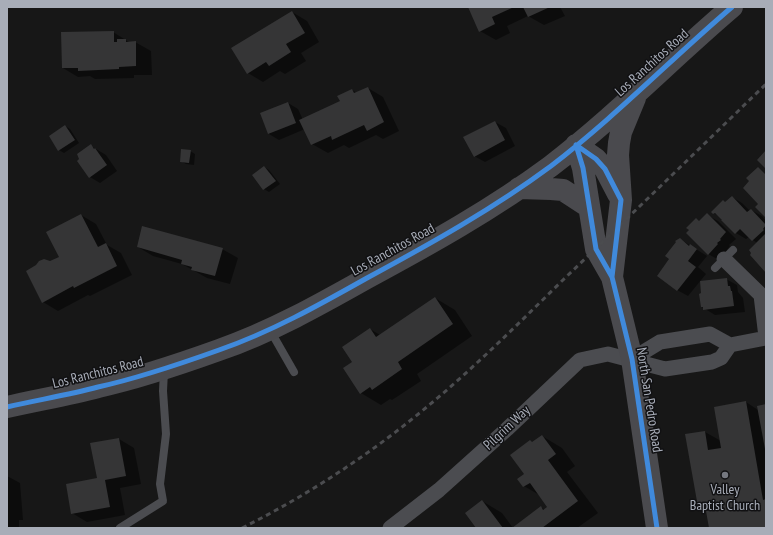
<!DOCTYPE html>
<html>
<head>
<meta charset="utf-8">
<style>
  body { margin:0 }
  #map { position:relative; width:773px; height:535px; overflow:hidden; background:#171717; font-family:"PT Sans Narrow",sans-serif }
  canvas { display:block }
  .frame { position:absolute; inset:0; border:8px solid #a8adb8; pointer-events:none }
</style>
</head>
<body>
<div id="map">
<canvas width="773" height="535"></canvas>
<div class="frame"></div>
</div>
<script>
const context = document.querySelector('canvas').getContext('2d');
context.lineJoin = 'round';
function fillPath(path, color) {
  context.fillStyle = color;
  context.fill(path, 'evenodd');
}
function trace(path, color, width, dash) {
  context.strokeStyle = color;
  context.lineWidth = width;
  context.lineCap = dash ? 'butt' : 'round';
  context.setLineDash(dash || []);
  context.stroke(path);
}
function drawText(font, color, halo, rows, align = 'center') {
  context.font = font + ' "PT Sans Narrow",sans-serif';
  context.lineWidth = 3;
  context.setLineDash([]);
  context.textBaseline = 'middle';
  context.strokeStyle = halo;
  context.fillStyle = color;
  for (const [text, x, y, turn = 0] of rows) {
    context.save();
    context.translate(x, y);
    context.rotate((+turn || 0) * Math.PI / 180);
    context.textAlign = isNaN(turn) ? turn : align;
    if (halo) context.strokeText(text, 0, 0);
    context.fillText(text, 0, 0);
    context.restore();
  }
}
const shadow = new Path2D(`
  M469,7H560L565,16L544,25L528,16L507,26L510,33L496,40L480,31Z
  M292,12L307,21L319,42L301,53L306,61L285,74L280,71L263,82L248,73Z
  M113,32L129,42H135L151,51L152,75H134V78L95,79L90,76L78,77L63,68Z
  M368,88L383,97L399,131L383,139L376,135L349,148L344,145L328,153L312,144L305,129L279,140L269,134L261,114L288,103L298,109L303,120L341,101L352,90L357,93Z
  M495,122L506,128L515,146L485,162L474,156Z
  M65,126L70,129L79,143L64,153L59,150Z
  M91,146L106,155L117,171L100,183L90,177L80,159Z
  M190,151L195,154L194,165L186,164L181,161Z
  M264,167L269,170L280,184L269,192L264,189Z
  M732,197L742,203L750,211L751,210L762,216L766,221V272L757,243L749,237L746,239L736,233L722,218L712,212L726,203Z
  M81,215L96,224L107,245L121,253L132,275L90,296L88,295L58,311L43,302L50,262L60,257Z
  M707,215L718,221L736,239L729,245L730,246L727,250L728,251L719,260L708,254L690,230Z
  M680,239L707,256L698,267L706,274L688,296L677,290L670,259Z
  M138,247L222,249L238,258L230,284L207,278L182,264L153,256Z
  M726,279L737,285L738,292L743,298L745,312L715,315L702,307Z
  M435,298L455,310L472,336L417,374L421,381L392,400L390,399L381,405L361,393L344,368L354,362L370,329L380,335Z
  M746,402L758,410L766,405V528H710L707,511L699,506L705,432L721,441Z
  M542,436L562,448L575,466L567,472L598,513L577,528H514L541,507L545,510L549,507L541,496L524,486L518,479L525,474L533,443Z
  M119,439L134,448L141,484L120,488L125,515L87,522L72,513L98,479Z
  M7,476L20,483L23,520H19V528H7Z
  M482,501L502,513L513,528H478Z`);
const building = new Path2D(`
  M468,7H514L492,17L495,24L479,32Z
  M523,7H550L528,17Z
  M292,11L305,33L286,44L291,52L269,66L266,62L247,74L231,48Z
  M114,31V42H117V39H126V42L136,41V66L119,67V69L78,71V68H62L61,32Z
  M368,87L384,122L367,131L364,125L332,140L331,136L311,145L299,120L340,101L337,96L352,89L354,93Z
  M288,102L296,123L268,134L260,113Z
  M495,121L505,140L474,157L463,137Z
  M65,125L75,140L58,151L49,136Z
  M91,144L94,149L95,148L107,165L89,178L77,161L79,159L77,154Z
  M181,149L191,150L189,163L180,162Z
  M766,150V169L757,160Z
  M264,166L276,181L263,190L252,175Z
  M758,167L766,175V218L755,207L758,204L743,188L749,181L746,178Z
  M732,196L747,212L751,209L766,225L763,229L764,230L752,241L740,229L735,234L721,220H722L715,213L713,214L711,212L723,200L725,202Z
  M707,213L726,232L720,239L721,240L717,243L718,244L708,255L686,233L689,230L686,228L696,218L699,221Z
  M81,214L98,247L106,243L117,266L74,288L73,286L42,303L26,271L36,265L39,261L44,259L50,261L59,257L46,232Z
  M142,226L223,248L215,276L191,270L192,267L181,264L182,260L137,247Z
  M766,233V273L750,255L751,253L749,250Z
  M680,238L689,246L690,244L697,249L688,261L696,267L677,291L657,276L669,259L665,256L676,242L675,241Z
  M727,278L728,286H730L731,291H732L734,306L703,310V307H701L699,294L701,293L700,281Z
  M435,297L453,324L398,362L402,369L372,390L370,387L360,394L343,368L352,362L342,347L370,328L376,337Z
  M746,401L763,500L766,499V528H709L706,511L709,510L708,505L698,507L685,434L705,431L708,450L721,448L714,407Z
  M766,404V449H765L757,406Z
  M542,435L556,454L548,460L578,501L542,528H512L541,506L543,510L547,507L530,483L523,487L517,479L524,474L510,455L530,440L532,442Z
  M119,438L126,476L105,480L110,507L71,514L66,484L97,478L90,443Z
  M482,500L503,528H476L465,513Z`);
const lane = new Path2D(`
  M715,268L733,250
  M270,330L294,372
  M120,528L163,501L160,484L166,434L163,391L164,371`);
const street = new Path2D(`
  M724,259L761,295L766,337
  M632,359L660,342L710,334L730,345L766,338
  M390,528L439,490L507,429L580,360L608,354L665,369L712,362L721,358L730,345`);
const secondary = new Path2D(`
  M576,145L583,168L596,249L612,277L632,359L657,528
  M576,145L596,159L605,169L618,194
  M519,188L551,189L563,190L589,207
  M612,277L621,200L618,155L619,143L621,132L635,98
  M7,407C37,400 68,395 98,387C139,378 180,364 219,350C271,332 319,305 367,278C430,244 493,209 551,166C615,117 671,59 732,7`);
const rail = new Path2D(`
  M242,528C306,496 366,457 422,411C472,370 519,323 566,277C633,213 699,149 766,84`);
const cycleway = new Path2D(`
  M576,145L583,168L596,249L612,277L632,359L657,528
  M576,145L596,159L605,169L621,200L612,277
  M7,407C37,400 68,395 98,387C139,378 180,364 219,350C271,332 319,305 367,278C430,244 493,209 551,166C615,117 671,59 732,7`);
const markers = [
  [725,475,4,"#757880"]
];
const streetNames = [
  ["Los Ranchitos Road",652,63,-42],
  ["Los Ranchitos Road",393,250,-29],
  ["Los Ranchitos Road",98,373,-14],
  ["North San Pedro Road",649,400,81],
  ["Pilgrim Way",507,428,-43]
];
const poiNames = [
  ["Valley",725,490],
  ["Baptist Church",725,506]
];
fillPath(shadow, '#0007');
fillPath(building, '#353536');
trace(lane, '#4b4c50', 8);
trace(street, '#4b4c50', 15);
trace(secondary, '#4a4a4e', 22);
trace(rail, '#4b4c4f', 3, [5, 4]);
trace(cycleway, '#408adc', 5);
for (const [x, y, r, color] of markers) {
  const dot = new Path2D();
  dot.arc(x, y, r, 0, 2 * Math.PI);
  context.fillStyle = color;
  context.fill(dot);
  trace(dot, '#111113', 1.5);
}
drawText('14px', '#a8adb8', '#111113', streetNames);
drawText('14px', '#a8adb8', '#111113', poiNames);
</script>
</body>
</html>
